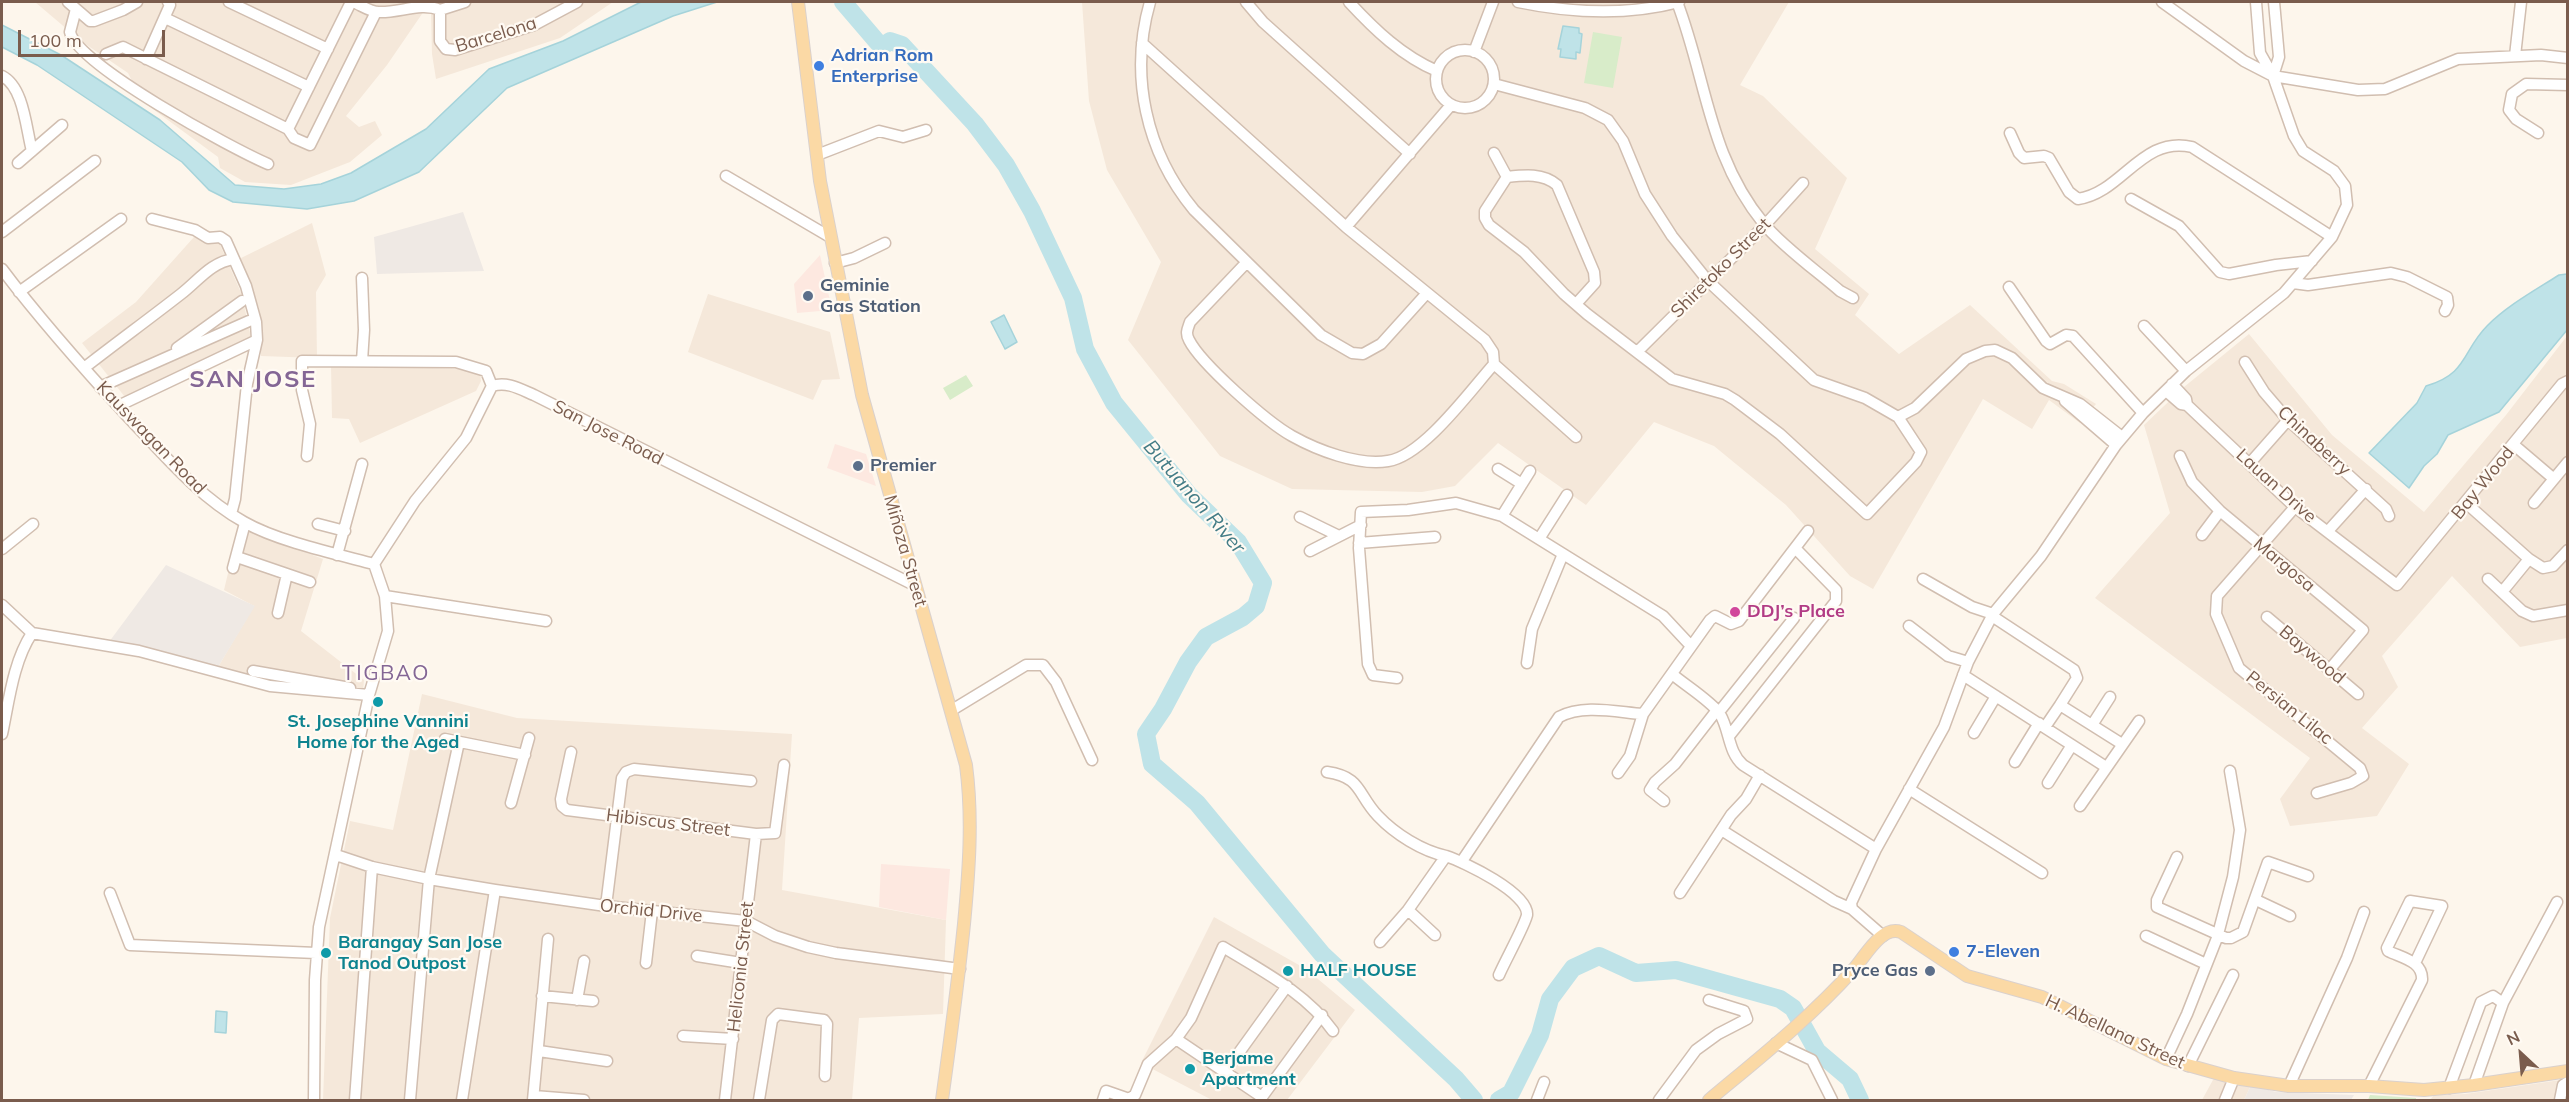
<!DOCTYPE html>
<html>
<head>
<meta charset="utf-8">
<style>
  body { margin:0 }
  #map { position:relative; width:2569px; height:1102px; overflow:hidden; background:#fdf6ec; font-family:Mulish,sans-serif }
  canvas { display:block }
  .frame { position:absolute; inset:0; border:3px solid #7a5c4d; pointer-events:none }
  .north { position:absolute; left:2491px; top:1024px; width:60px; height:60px; -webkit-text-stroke:4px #fffaf3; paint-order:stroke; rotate:334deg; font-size:16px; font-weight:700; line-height:24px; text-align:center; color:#7a5c4d }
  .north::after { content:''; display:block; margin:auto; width:21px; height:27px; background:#7a5c4d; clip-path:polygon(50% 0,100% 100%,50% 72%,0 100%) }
  .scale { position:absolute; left:18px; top:30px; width:147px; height:27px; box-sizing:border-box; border:3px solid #7a5c4d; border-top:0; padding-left:8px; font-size:18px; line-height:21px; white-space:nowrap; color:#7a5c4d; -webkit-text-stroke:4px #fffaf3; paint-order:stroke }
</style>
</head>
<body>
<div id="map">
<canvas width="2569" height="1102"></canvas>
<div class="frame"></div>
<div class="north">N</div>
<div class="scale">100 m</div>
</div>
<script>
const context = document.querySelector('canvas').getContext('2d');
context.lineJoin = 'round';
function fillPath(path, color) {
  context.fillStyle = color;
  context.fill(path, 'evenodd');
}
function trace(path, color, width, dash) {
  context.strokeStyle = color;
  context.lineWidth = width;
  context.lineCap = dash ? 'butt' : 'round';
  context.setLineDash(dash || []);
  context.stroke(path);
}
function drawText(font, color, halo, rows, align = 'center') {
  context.font = font + ' Mulish,sans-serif';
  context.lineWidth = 4.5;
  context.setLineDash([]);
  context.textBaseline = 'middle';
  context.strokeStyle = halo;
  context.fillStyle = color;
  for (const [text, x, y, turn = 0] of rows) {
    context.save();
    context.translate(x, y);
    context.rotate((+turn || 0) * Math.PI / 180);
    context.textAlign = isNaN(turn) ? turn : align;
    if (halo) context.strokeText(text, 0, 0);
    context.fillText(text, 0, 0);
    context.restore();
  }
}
const residential = new Path2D(`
  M35,2H613L560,38L436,79L432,54L431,12L424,11L387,65L346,116L359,127L375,121L382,135L350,162L291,185L245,182L220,168L218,157L142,101L128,73L81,41Z
  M1082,2H1789L1740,85L1763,96L1847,178L1815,249L1869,294L1855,315L1899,354L1970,305L2052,381L2064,384L2096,404L2080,423L2049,400L2032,429L1983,399L1873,589L1850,576L1786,505L1714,446L1654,422L1586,505L1498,443L1455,486L1422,492L1292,489L1220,456L1128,340L1161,262L1107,170L1089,101Z
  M312,223L326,275L316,292L317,358L261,356L259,308L237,260Z
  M202,228L215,233L242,295L251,338L125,397L82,343L136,302Z
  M708,294L830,332L840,379L822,380L813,400L688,352Z
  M2249,334L2332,435L2424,512L2506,415L2567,336V638L2520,647L2452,576L2382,656L2398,687L2362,728L2409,764L2377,816L2290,826L2280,799L2310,758L2095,598L2170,513L2144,425L2184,387Z
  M331,365L466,369L480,373L481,381L476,391L360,443L349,419L332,418Z
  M239,527L323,559L301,631L364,680L363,691L272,683L218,667L254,606L224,590Z
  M422,694L517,718L792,734L782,890L946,920L943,1014L859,1018L852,1100H323L330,918L350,821L393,830Z
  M1214,917L1306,969L1355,1010L1287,1100H1212L1141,1063Z
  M2214,1078L2251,1085L2244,1100H2202Z
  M2567,1079V1100H2430L2434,1095L2465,1094Z`);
const commercial = new Path2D(`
  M820,255L832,310L797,313L794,284Z
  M835,444L866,454L876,486L827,468Z
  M881,864L950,869L946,920L879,907Z`);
const industrial = new Path2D(`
  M463,212L484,271L377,274L374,237Z
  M166,565L255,606L218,667L109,642Z
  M2251,1085L2276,1092L2354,1095L2351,1100H2244Z`);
const green = new Path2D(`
  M1593,32L1622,37L1613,88L1584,83Z
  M966,375L973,386L950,400L943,388Z
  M2370,1095L2416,1098V1100H2368Z`);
const water = new Path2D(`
  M641,2H717L673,16L507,88L419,172L354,201L307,209L233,202L209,190L182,162L37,65L2,47V25L61,55L160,120L235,185L284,189L321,184L351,173L426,129L489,69L563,41Z
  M1563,26L1579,28V33L1582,34L1580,53L1576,52V59L1560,57L1561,49H1558Z
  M2567,274V330L2499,412L2448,435L2437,454L2424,466L2409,488L2369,453L2417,403L2426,386C2468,374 2462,351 2487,326C2508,305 2534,291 2559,275Z
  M1004,315L1017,342L1005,349L991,322Z
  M216,1011L227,1012L226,1033L215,1032Z`);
const river = new Path2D(`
  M843,2L879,44L883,46L890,41L902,45L975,124L1006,165L1032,211L1073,298L1085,349L1114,403L1189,495L1238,542L1263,583L1256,606L1243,617L1206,637L1188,662L1163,709L1146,734L1152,764L1197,803L1322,954L1456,1079L1474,1100
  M1499,1100L1511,1093L1540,1035L1550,999L1573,968L1599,956L1636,973L1676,970L1780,999L1793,1008L1817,1051L1850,1079L1860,1100`);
const minor = new Path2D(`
  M68,2L90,21H94L123,10L137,2
  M229,2L328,49
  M353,2C361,5 370,12 379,12C399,13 421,2 440,10L465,2
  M1150,2C1129,75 1146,152 1194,210L1321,335L1352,353L1363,354L1381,344L1427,293
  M1246,2L1263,22L1410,154
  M1349,2C1375,30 1402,56 1437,71
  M1518,2C1571,13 1626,16 1679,2
  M1677,2C1707,80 1708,156 1764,224C1782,246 1818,272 1840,291L1853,298
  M2162,2L2244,61L2273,76L2358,90L2385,89L2458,59L2541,55L2568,58
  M76,9L70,32C77,65 233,149 268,164
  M440,10V41L446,49L455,50L534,25L577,2
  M165,18L309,87
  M1142,43L1346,227L1485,340L1493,352L1494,364C1470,391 1423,456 1388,461C1358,466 1317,450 1292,436C1267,422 1201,364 1189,340C1185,333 1188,328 1190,322L1247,262
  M1436 79a29 29 0 1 1 58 0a29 29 0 1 1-58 0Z
  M1474,52L1493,2
  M106,54L123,47L288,129L294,138L310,145L376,12
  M2515,56L2521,2
  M146,59L170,5L168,2
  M2,76C24,87 26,129 32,151
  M2273,76L2279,57L2274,2
  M1494,84L1585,108L1608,120L1623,141L1645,194L1672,236L1708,281L1814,380L1865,398L1898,417L1921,452L1916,462L1867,514L1780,434L1735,400L1725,394L1672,379L1587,314L1564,294L1524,252L1489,225L1485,218V211L1507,177C1525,175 1543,173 1557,185L1594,272L1595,283L1576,304
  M288,129L351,2
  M2010,133L2019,153L2024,158L2044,156L2049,158L2069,192L2078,199C2122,193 2142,135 2192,147L2332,237
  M2538,133L2516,119L2509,110L2512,94L2526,84L2568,85
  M1494,153L1507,177
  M817,155L879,131L903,137L926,130
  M18,163L62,125
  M726,176L830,237
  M2131,199L2179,226L2220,272L2229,274L2276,265L2312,261
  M152,219L195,230L208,238L220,237L226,241L246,286L256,322L257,340L247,384L235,499L231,514
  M1346,227L1451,105
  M2,232L95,161
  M835,263L854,258L885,243
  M2,269C41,321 85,370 129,418C164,455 199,497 244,522C277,541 336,554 374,564
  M2293,283L2308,285L2391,273L2407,277L2447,297L2448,305L2445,311
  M2009,287L2046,341L2050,344L2066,335L2073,336L2143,413
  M19,292L121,219
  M2144,326L2186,371
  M177,348L242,301
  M1637,352L1765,225L1803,183
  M362,361L364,330L362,278
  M2245,362L2264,392L2288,420L2386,509L2389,516
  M1494,364L1576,437
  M84,368C116,343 149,319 181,294C198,281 211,262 234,259
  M2172,384L2186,399L2187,405
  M100,387L249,321
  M2166,391L2181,404L2187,405L2295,507L2397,585L2562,384L2568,381
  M2065,401L2116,445
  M118,406L257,340
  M1898,417L1915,408L1966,359L1985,351L1995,350L2012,358L2043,388L2080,404L2122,437
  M2514,445L2554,479
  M307,456L310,424L302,390V361L456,362L486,371L492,386
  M2180,456L2192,482L2220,511L2363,630L2330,669
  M2250,463L2288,420
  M1498,469L1522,484
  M2466,503L2529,559L2543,568L2553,566L2568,550
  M2534,503L2568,462
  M2295,507L2217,596L2216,614L2239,668L2360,768L2363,776L2351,783L2317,793
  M1502,516L1530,471
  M1300,517L1339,536
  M318,524L345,531
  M2328,531L2366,489
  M2202,535L2220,511
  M1539,539L1567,495
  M1359,543L1435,537
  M2,549L33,524
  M1310,551L1361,525
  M337,555L362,464
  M237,557L310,582
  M374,564L415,501L466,438L492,386C507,381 520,389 534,395L914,585
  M233,568L245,523
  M1923,579L1972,607L1993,614
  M2488,579L2522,611L2533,616L2568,610
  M2502,592L2529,559
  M385,596L546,621
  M2,605L32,633L139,651L270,686L369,695
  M278,613L287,574
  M1992,616L2074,670L2077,678L2060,705L2122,744
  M2267,617L2358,694
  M1909,626L1948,656L1968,662
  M1527,663L1532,629L1563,554
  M253,671L350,688
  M1672,674C1685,685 1711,701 1720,714C1730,731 1728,752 1743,765L1876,849
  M1963,675L2106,767
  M1397,678L1373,675L1368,664L1359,548L1361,512L1408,510L1456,503L1502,516L1663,616L1691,646
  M952,710L1026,665H1043L1056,682L1092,760
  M1719,712L1794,618
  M2092,725L2110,697
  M2045,727L2060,705
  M1974,733L1996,696
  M2,734C9,701 13,662 32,633
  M1730,735L1836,601V590L1795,548
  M445,739L525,755
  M571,752L561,799L562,806L567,810L756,834L775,833L784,765
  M2015,762L2039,723
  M1327,772C1362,777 1357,794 1378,816C1395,834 1422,851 1446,856
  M1618,773L1630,756L1643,714
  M2048,783L2072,745
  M1909,789L2042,873
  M1664,801L1650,790L1655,782L1675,764L1717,710
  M511,803L529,738
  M2080,806L2139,721
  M1723,831L1834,901L1852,909L1883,936
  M339,856L372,867L429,879L495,890L606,906L746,921L775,936L808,947L836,953L960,969
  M2177,857L2157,900V907L2226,938H2231L2243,932L2268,862L2308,876
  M1462,861L1559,717C1583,704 1616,712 1643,714L1710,620L1715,616L1731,624L1739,621L1808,531
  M110,893L130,945L316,953
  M1680,893L1731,815L1746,799L1760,775
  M2256,900L2290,916
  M606,906L622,778L626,772L634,769L751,781
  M1852,909L1851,903L1876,849L1944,727L1968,662L1993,614L2041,556L2116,445L2143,413L2186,371L2284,293L2332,237L2347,205L2345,186L2334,171L2303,151L2294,136L2273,76L2260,53L2256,2
  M1408,910L1435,935
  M2146,936L2206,964
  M1380,942L1408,910L1446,856C1464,862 1529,893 1527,915C1525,925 1504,963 1499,975
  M697,956L741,963
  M646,963L652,911
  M542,996L593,1001
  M577,1000L584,961
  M683,1036L733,1039
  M1176,1039L1262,1097L1322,1015
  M1776,1043L1812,1060L1832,1100
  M539,1051L607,1061
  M2166,1059L2187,1014L2217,938L2233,877L2240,830L2230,771
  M2188,1066L2233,975
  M1225,1072L1287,986
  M2474,1085L2503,1003L2557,902
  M2289,1086L2347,958L2364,912
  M2369,1086L2422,980C2423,961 2402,958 2388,951L2387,948L2410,901L2442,906L2415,963
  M2449,1088L2481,1002L2493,996L2503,1003
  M534,1096L584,1100
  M314,1100L315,980L319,927L369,695L388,631L385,596L374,564
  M355,1100L372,867
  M410,1100L429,879L459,742
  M462,1100L495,890
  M533,1100L548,939
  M725,1100L756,834
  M759,1100L772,1020L778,1014L824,1020L827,1024L825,1076
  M1103,1100L1106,1091L1129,1099L1135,1095L1148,1064L1176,1039L1191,1018L1223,947C1262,971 1306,993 1333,1031
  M1537,1100L1544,1082
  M1659,1100L1696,1050L1718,1034L1747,1019L1744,1011L1709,1000
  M2225,1100L2234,1078
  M2560,1100L2563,1085L2568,1082`);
const major = new Path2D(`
  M798,2L820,181L862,395L966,765C973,818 969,871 964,924C958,983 950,1042 942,1100
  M1709,1100C1758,1059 1810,1018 1853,970C1865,957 1881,925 1901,932L1967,976L2042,997L2166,1059L2234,1078L2289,1086H2369L2424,1090L2474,1085L2568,1071`);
const markers = [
  [819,66,6,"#3f7fe0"],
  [808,296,6,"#5c6f8a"],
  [858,466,6,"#5c6f8a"],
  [1735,612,6,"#d1479c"],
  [378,702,6,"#0f9aa8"],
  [1954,952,6,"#3f7fe0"],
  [326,953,6,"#0f9aa8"],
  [1288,971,6,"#0f9aa8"],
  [1930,971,6,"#5c6f8a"],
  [1190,1069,6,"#0f9aa8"]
];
const streetNames = [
  ["Barcelona",496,35,-17],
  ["Shiretoko Street",1721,268,-45],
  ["San Jose Road",608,433,27],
  ["Kauswagan Road",151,438,46],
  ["Chinaberry",2314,441,43],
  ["Bay Wood",2483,483,-51],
  ["Lauan Drive",2276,486,42],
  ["Miñoza Street",905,551,74],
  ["Margosa",2284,565,40],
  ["Baywood",2312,655,40],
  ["Persian Lilac",2289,708,39],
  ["Hibiscus Street",668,823,7],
  ["Orchid Drive",651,911,6],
  ["Heliconia Street",741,967,-84],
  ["H. Abellana Street",2115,1032,25]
];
const shopNames = [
  ["Adrian Rom",831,56],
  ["Enterprise",831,77],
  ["7-Eleven",1966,952]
];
const serviceNames = [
  ["Geminie",820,286],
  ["Gas Station",820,307],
  ["Premier",870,466],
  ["Pryce Gas",1918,971,"right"]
];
const hotelNames = [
  ["DDJ’s Place",1747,612]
];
const cultureNames = [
  ["St. Josephine Vannini",378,722,"center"],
  ["Home for the Aged",378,743,"center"],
  ["Barangay San Jose",338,943],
  ["Tanod Outpost",338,964],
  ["HALF HOUSE",1300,971],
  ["Berjame",1202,1059],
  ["Apartment",1202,1080]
];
const waterNames = [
  ["Butuanon River",1194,497,49]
];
const quarterNames = [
  ["TIGBAO",386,674]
];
const districtNames = [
  ["SAN JOSE",253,380]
];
fillPath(residential, '#f5e8da');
fillPath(commercial, '#fde8e0');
fillPath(industrial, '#efe9e4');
fillPath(green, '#d8ecc9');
fillPath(water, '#bfe3e8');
trace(water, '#a5d3da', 1.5);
trace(river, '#bfe3e8', 18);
trace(minor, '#d1beb0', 13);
trace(major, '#dad1cd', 14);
trace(minor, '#fff', 10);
trace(major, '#fbd9a5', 12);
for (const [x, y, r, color] of markers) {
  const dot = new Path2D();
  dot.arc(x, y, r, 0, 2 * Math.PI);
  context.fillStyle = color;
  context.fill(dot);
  trace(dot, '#fffaf3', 2);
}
drawText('18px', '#7a5c4d', '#fffaf3', streetNames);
drawText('bold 18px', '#366cbe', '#fffaf3', shopNames, 'left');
drawText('bold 18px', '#4e5e75', '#fffaf3', serviceNames, 'left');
drawText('bold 18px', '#b23c85', '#fffaf3', hotelNames, 'left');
drawText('bold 18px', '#0d838f', '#fffaf3', cultureNames, 'left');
drawText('italic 20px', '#437c86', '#fffaf3', waterNames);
context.letterSpacing = '1.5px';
drawText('21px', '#846695', '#fffaf3', quarterNames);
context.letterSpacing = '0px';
context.letterSpacing = '1.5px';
drawText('bold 24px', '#846695', '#fffaf3', districtNames);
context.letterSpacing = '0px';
</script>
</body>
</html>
